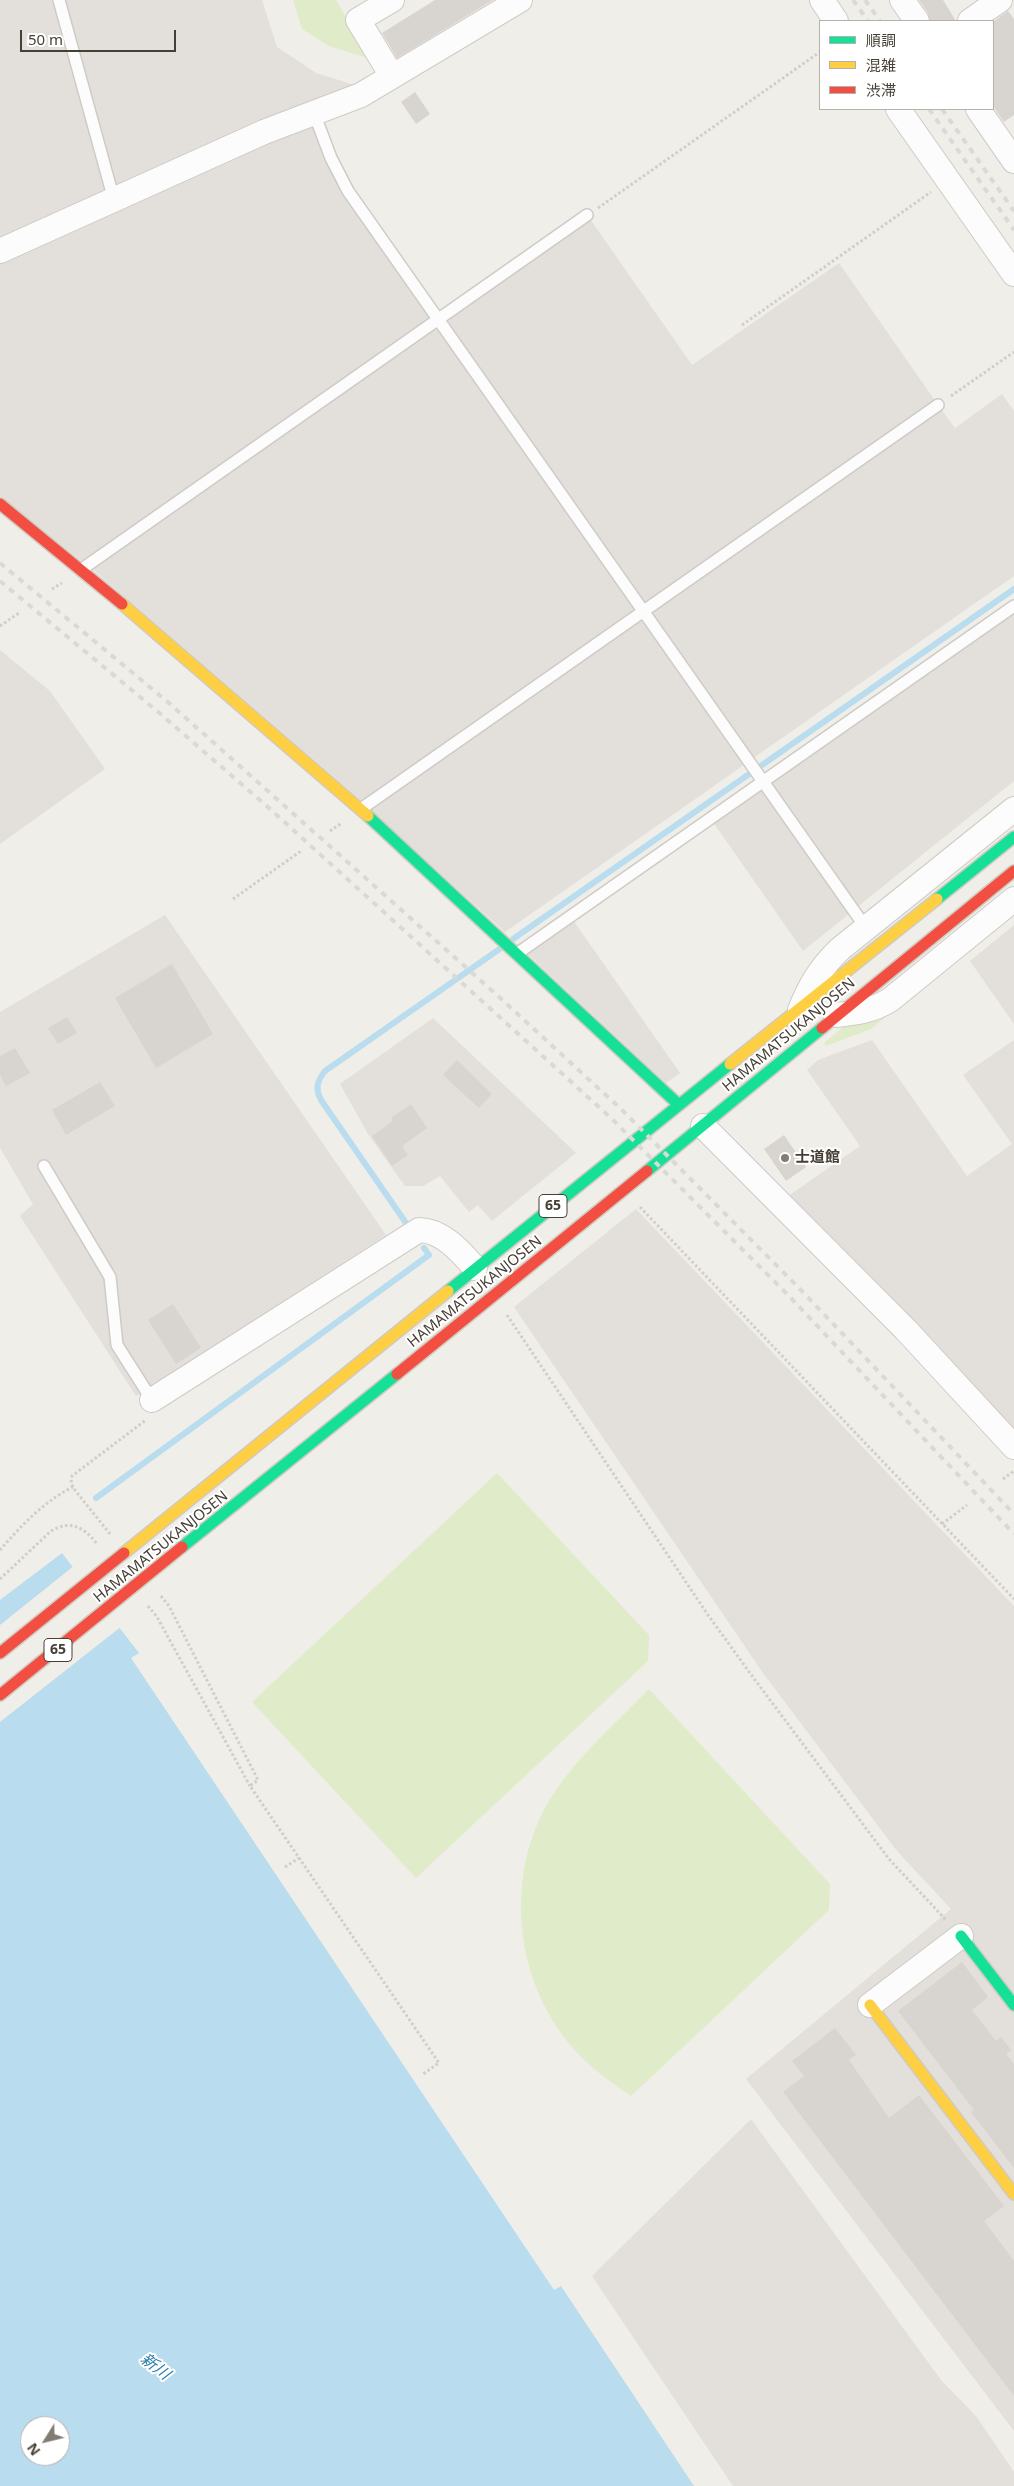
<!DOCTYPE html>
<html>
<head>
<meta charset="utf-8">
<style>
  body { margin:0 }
  #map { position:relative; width:1014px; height:2486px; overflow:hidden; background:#f0eee9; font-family:"Noto Sans","Noto Sans JP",sans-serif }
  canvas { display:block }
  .legend { position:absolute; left:819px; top:20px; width:175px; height:90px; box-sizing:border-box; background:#fff; border:1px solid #b5b2ae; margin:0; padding:6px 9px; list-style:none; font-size:15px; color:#463f35 }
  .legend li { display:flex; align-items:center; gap:10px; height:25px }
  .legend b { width:25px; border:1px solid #b5b2ae }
  .north { position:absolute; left:20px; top:2416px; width:50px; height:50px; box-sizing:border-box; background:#fff; border:1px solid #b5b2ae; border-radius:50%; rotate:234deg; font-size:14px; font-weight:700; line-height:20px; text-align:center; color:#463f35 }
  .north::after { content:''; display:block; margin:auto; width:18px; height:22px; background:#827c74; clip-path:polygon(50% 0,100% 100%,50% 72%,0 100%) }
  .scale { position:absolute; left:20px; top:30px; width:156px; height:22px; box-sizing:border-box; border:2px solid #463f35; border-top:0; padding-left:6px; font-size:15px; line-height:18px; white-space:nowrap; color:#463f35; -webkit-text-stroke:4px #fff; paint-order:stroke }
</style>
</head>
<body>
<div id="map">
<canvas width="1014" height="2486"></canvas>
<ul class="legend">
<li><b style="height:6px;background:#16e098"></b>順調</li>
<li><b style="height:6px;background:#ffcf43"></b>混雑</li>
<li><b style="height:6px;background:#f24e42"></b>渋滞</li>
</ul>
<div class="north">N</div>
<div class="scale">50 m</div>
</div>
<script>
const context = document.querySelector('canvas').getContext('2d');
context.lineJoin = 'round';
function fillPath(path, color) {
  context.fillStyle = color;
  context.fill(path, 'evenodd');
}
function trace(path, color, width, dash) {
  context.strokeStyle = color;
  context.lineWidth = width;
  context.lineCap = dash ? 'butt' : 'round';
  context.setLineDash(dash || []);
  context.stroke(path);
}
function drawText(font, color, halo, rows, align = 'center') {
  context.font = font + ' "Noto Sans","Noto Sans JP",sans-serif';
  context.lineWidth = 4;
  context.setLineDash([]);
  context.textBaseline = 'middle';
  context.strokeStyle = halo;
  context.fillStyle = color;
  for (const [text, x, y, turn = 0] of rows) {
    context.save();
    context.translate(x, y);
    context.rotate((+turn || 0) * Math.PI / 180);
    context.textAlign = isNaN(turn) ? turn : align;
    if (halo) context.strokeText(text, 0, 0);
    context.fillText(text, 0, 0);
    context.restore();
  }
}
const industrial = new Path2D(`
  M0,0H262L277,47L316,73L361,87L0,244Z
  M312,120L327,159L429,314L428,321L83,562L0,496V258Z
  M590,219L692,365L839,263L936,402L648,603L642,601L448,324L449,318Z
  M433,329L440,330L634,607L633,613L363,802L91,568Z
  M1002,394L1014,411V576L752,759L652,617L654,610L941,409L955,428Z
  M1014,612V781L856,908L769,784Z
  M638,621L645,622L744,765L505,932L370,809Z
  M0,650L50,691L105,769L0,844Z
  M761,789L849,914L803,951L713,822Z
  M165,915L386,1235L136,1396L20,1216L33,1204L0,1148V1012Z
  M573,920L680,1073L666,1083L527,953Z
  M1014,925V1024L970,961Z
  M433,1018L576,1153L492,1221L478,1205L469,1212L440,1176L423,1186H405L368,1134L340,1084Z
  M872,1040L967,1176L1012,1144L963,1075L1014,1040V1438L784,1199L860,1146L807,1070L818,1060Z
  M636,1209L1014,1606V2431L746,2079L951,1909L897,1851L763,1673L514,1307Z
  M751,2119L941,2380L976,2416L1014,2472V2486H733L592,2276Z`);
const green = new Path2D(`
  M293,0H336L371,59L329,46L302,29Z
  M893,1011L871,1029L826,1046L824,1043L848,1023Z
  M497,1473L649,1635L648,1661L416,1878L252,1702Z
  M649,1689L830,1884L829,1910L631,2096C604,2078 579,2059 561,2033C511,1963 507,1864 554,1793C580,1754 617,1722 649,1689Z`);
const water = new Path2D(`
  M62,1553L139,1653L131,1658L554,2290L561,2286L694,2486H0V1600ZM30,2426H60V2456H30Z`);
const pier = new Path2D(`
  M75,1565L122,1626L0,1722V1625Z`);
const stream = new Path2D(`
  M513,939L1014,589
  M406,1223L321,1100C315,1089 317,1081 325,1071L501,948
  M96,1498L429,1255L424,1248`);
const building = new Path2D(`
  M435,0H493L397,58L382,33Z
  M919,0H943L956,21H930L928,13Z
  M1008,11L1014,19V115L1004,122L993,106V22Z
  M415,92L430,114L416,124L401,102Z
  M172,964L213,1034L156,1068L115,998Z
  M67,1017L77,1033L58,1044L48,1028Z
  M15,1048L30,1073L6,1086L0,1075V1056Z
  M457,1060L492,1094L479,1108L443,1075Z
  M100,1082L115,1106L66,1135L52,1110Z
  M411,1104L427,1128L402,1146L408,1155L392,1166L372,1136L393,1121L391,1118Z
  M784,1135L806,1167L786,1181L764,1149Z
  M173,1304L201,1348L176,1364L148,1320Z
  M962,1962L988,1997L972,2010L996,2041L1001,2037L1011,2050L1006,2054L1014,2064V2168L971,2112L974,2110L898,2011Z
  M835,2028L856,2055L849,2060L889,2118L919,2095L1004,2206L984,2221L1014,2261V2396L783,2092L804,2076L792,2061Z`);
const path = new Path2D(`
  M598,208L820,52
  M742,325L931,192
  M951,396L1014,352
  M52,589L62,583
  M0,626L19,613
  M330,831L342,823
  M233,899L301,851
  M640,1207L1014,1599
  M507,1315L708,1615L755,1680L889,1859L946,1920
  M1003,1479L1014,1471
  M942,1524L967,1505
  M110,1534L74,1489L71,1483L72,1476L146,1420
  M0,1550C21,1526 44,1501 73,1487
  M0,1579L51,1531C71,1519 85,1528 98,1545
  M161,1596L169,1606L258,1780L250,1786L439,2063L423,2074
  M148,1606L157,1617L250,1786
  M285,1867L299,1858`);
const lane = new Path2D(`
  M59,0L114,200
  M314,113L331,158L348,191L866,928
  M82,569L587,215
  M361,809L938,405
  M518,953L1014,606
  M44,1166L110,1277L117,1345L152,1400`);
const street = new Path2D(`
  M392,0L358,20L392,76
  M822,0L836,21
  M902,0L917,21
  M970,21L1000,0
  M898,109L1014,274
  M978,109L1014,161
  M0,251L264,132L361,95L520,0
  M800,1010C810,985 821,967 840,949L1014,809
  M836,1015C856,1013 872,1011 890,1000L1014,899
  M703,1126L906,1330L1014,1447
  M152,1400L419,1230C442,1230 461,1252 475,1268
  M870,2005L961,1936`);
const fast = new Path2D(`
  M368,816L678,1104
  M937,899L1014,837
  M647,1171L822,1028
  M448,1291L730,1064
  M182,1547L397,1374
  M961,1936L1014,2005`);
const slow = new Path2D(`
  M122,604L368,816
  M730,1064L937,899
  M124,1553L448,1291
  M870,2005L1014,2194`);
const jam = new Path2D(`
  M0,504L122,604
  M822,1028L1014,871
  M397,1374L647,1171
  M0,1653L124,1553
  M0,1695L182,1547`);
const rail = new Path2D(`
  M853,0L868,21
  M865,0L880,21
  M929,109L1014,230
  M942,109L1014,211
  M0,563L169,703L498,996L621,1109L799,1288L1014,1514
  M0,581L157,711L269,808L611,1118L788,1295L1014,1534`);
const markers = [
  [785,1158,5,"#827c74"]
];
const shields = [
  [553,1206,28],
  [58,1650,28]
];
const shieldNames = [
  ["65",553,1206],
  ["65",58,1650]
];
const streetNames = [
  ["HAMAMATSUKANJOSEN",789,1035,-40],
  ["HAMAMATSUKANJOSEN",475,1292,-39],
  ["HAMAMATSUKANJOSEN",161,1547,-39]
];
const poiNames = [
  ["士道館",795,1158]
];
const waterNames = [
  ["新川",155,2367,38]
];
fillPath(industrial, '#e3dfda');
fillPath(green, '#e0ebc9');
fillPath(water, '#b9dcef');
fillPath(pier, '#f0eee9');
trace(stream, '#b9dcef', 6);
fillPath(building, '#d8d5d0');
trace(lane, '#cecbc6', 14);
trace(street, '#cecbc6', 26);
trace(fast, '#d0cbc0', 14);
trace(slow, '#d0cbc0', 14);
trace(jam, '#d0cbc0', 14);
trace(path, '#d1ceca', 3, [2.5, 2.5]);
trace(lane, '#fdfcfc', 11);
trace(street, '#fdfcfc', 24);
trace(fast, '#16e098', 11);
trace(slow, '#ffcf43', 11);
trace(jam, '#f24e42', 11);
trace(rail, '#d9d9d8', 4, [6, 6]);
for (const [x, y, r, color] of markers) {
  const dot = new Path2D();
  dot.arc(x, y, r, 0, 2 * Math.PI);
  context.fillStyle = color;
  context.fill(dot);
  trace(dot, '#fff', 2);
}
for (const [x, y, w] of shields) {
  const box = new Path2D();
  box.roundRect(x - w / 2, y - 11.5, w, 23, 4);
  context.fillStyle = '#fff';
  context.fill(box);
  trace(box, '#463f35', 1);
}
drawText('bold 14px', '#463f35', null, shieldNames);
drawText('15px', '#463f35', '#fff', streetNames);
drawText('bold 15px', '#463f35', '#fff', poiNames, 'left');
drawText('italic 16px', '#2b7dac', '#fff', waterNames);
</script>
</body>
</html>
